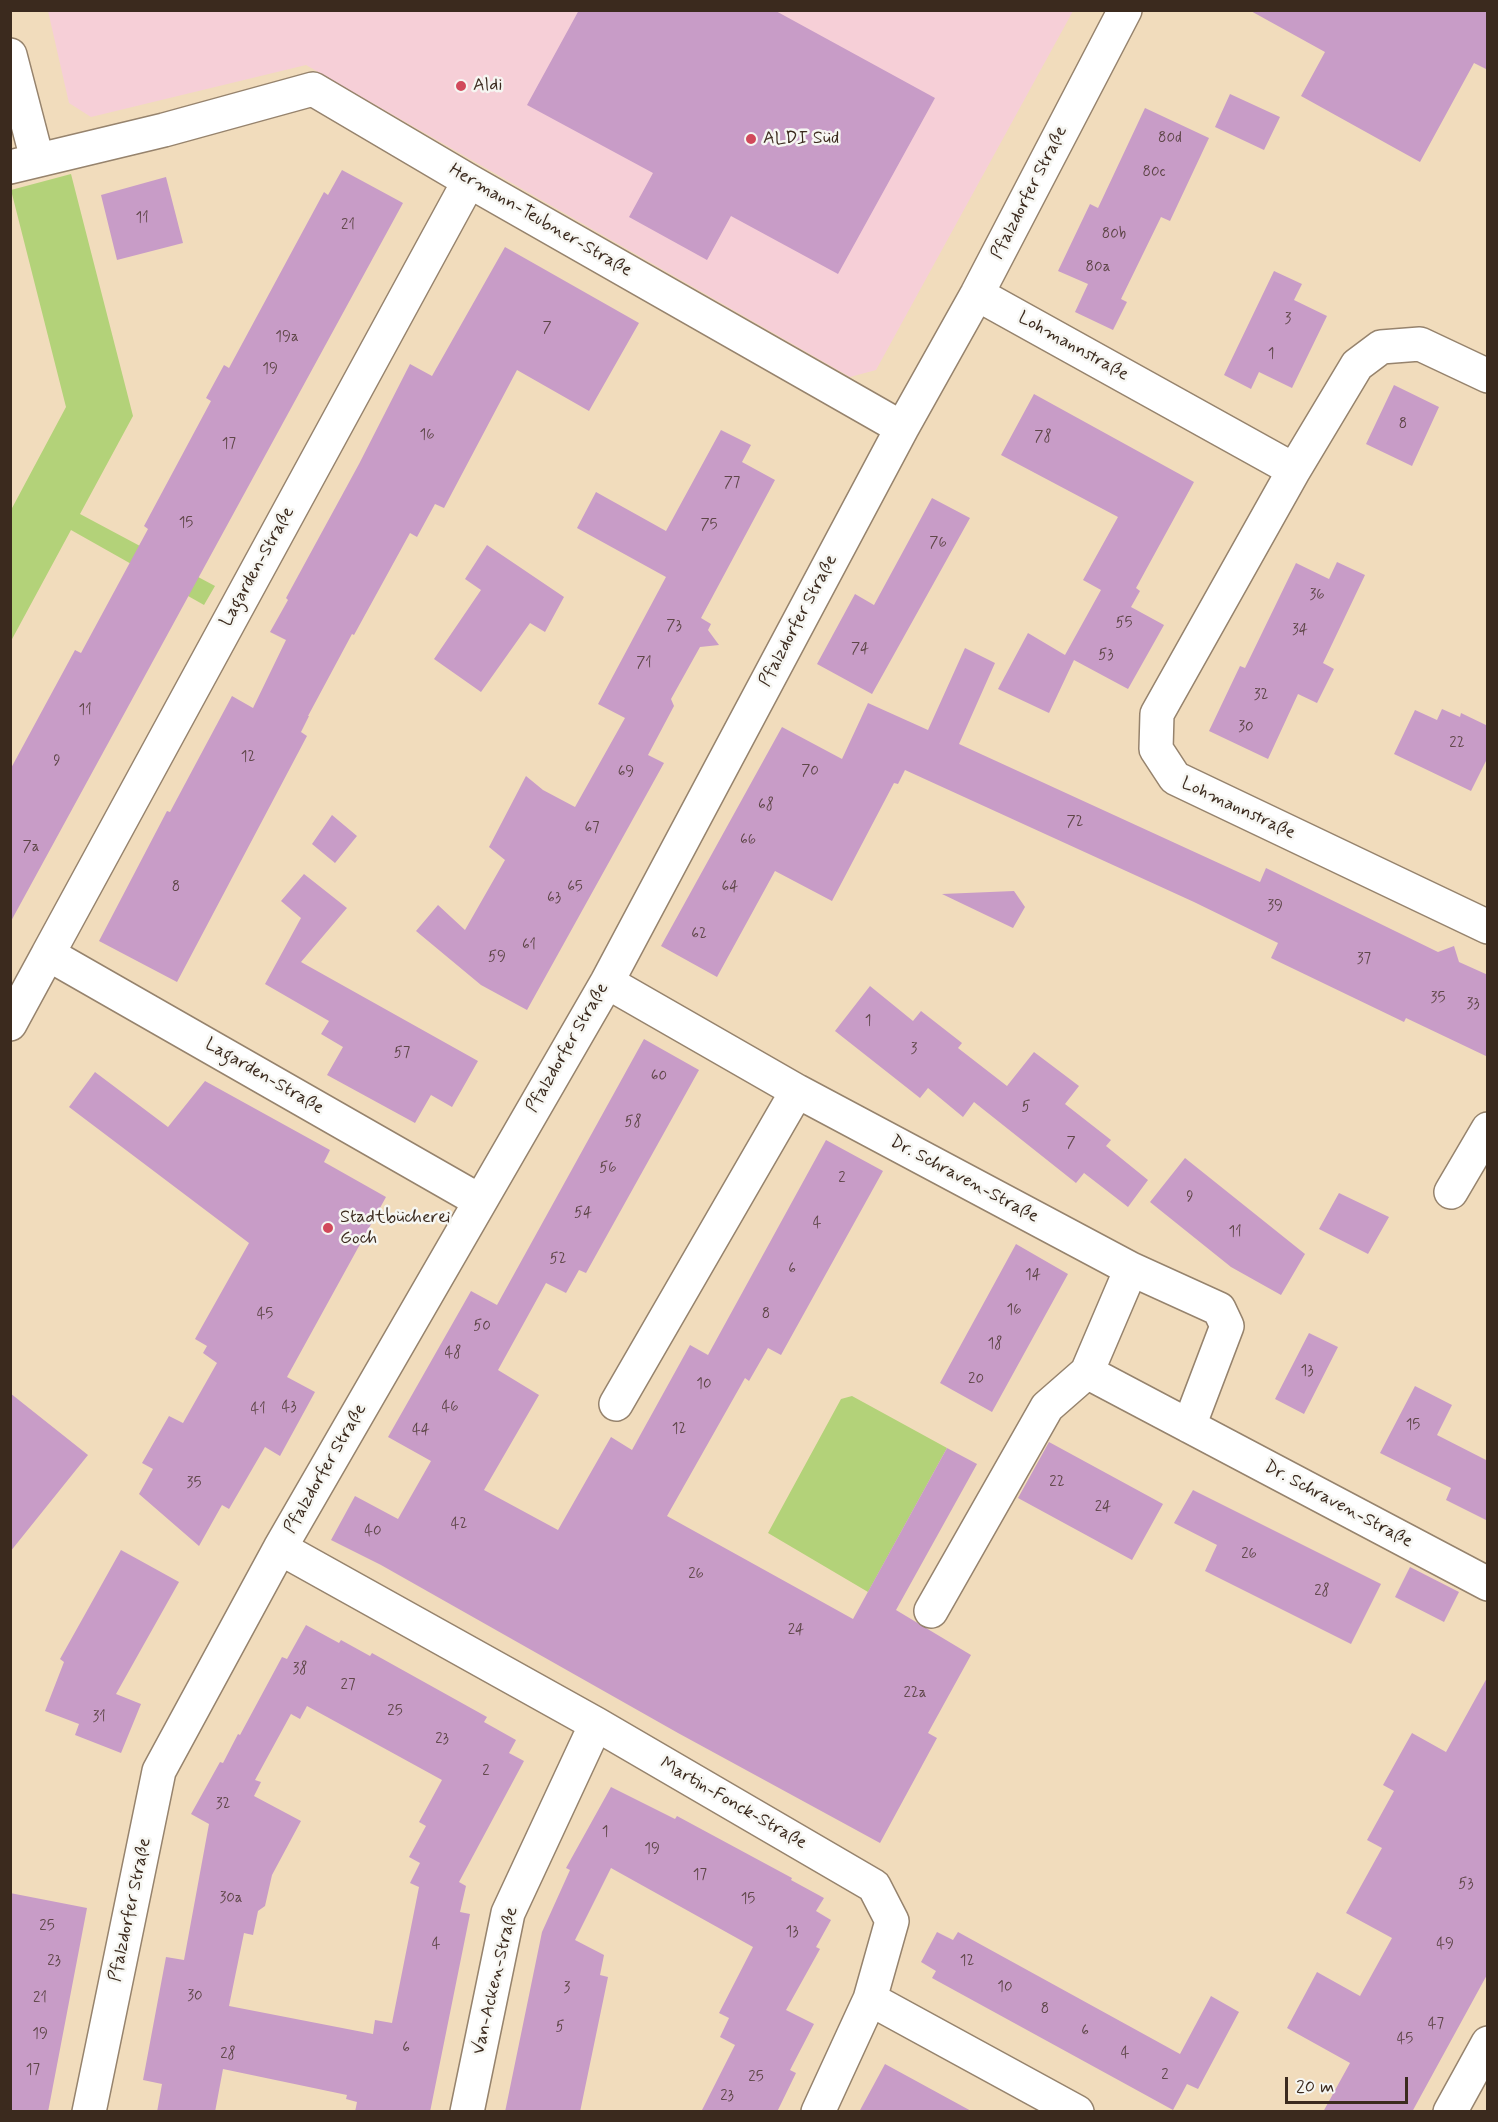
<!DOCTYPE html>
<html>
<head>
<meta charset="utf-8">
<style>
  body { margin:0 }
  #map { position:relative; width:1498px; height:2122px; overflow:hidden; background:#f1dcbc; font-family:Mynerve,sans-serif }
  canvas { display:block }
  .frame { position:absolute; inset:0; border:12px solid #3b2a1e; pointer-events:none }
  .scale { position:absolute; left:1285px; top:2077px; width:123px; height:27px; box-sizing:border-box; border:3px solid #3b2a1e; border-top:0; padding-left:8px; font-size:18px; line-height:21px; white-space:nowrap; color:#3b2a1e; -webkit-text-stroke:4px #f6f6f2; paint-order:stroke }
</style>
</head>
<body>
<div id="map">
<canvas width="1498" height="2122"></canvas>
<div class="frame"></div>
<div class="scale">20 m</div>
</div>
<script>
const context = document.querySelector('canvas').getContext('2d');
context.lineJoin = 'round';
function fillPath(path, color) {
  context.fillStyle = color;
  context.fill(path, 'evenodd');
}
function trace(path, color, width, dash) {
  context.strokeStyle = color;
  context.lineWidth = width;
  context.lineCap = dash ? 'butt' : 'round';
  context.setLineDash(dash || []);
  context.stroke(path);
}
function drawText(font, color, halo, rows, align = 'center') {
  context.font = font + ' Mynerve,sans-serif';
  context.lineWidth = 5;
  context.setLineDash([]);
  context.textBaseline = 'middle';
  context.strokeStyle = halo;
  context.fillStyle = color;
  for (const [text, x, y, turn = 0] of rows) {
    context.save();
    context.translate(x, y);
    context.rotate((+turn || 0) * Math.PI / 180);
    context.textAlign = isNaN(turn) ? turn : align;
    if (halo) context.strokeText(text, 0, 0);
    context.fillText(text, 0, 0);
    context.restore();
  }
}
const built = new Path2D(`
  M48,11H1073L876,370L850,377L306,65L91,117L69,103Z`);
const green = new Path2D(`
  M71,174L133,416L80,514L215,586L204,605L71,530L11,641V510L66,407L11,190Z
  M852,1396L947,1448L868,1592L768,1533L841,1399Z`);
const building = new Path2D(`
  M579,10H774L935,98L838,274L731,216L707,260L629,217L653,173L527,105Z
  M1249,10H1488V70L1474,63L1420,162L1301,96L1325,52Z
  M1230,94L1280,117L1264,150L1215,127Z
  M1145,108L1209,138L1170,221L1161,217L1121,299L1127,302L1113,330L1075,312L1088,284L1058,271L1090,204L1098,208Z
  M342,170L403,203L10,923V770L75,650L81,653L148,529L144,526L211,401L206,398L224,365L229,368L324,192L328,195Z
  M166,177L183,243L117,260L101,195Z
  M505,247L639,323L589,411L517,370L444,508L435,504L417,537L410,533L354,635L352,634L308,716H309L301,732L307,736L177,982L99,941L167,811L170,812L232,696L253,708L286,640L270,632L288,600L286,598L359,464L410,364L432,376Z
  M1274,271L1302,284L1294,300L1327,316L1292,388L1259,372L1251,389L1224,375Z
  M1394,385L1439,407L1412,466L1366,444Z
  M1034,394L1194,482L1136,588L1140,591L1131,607L1164,625L1128,689L1074,660L1049,713L998,689L1028,633L1065,655L1101,590L1083,580L1118,517L1001,455Z
  M721,430L751,445L742,462L775,480L701,618L711,624L708,630L719,645L700,647L671,699L674,706L648,755L664,763L527,1010L481,985L416,931L438,905L465,930L505,860L489,847L526,776L543,790L575,807L625,718L598,704L666,577L577,528L596,492L666,531Z
  M932,498L970,518L872,694L817,664L855,594L874,605Z
  M487,545L564,597L545,632L530,623L481,692L434,659L481,590L465,579Z
  M1337,562L1365,575L1323,663L1334,669L1317,703L1298,694L1268,759L1209,731L1240,666L1245,668L1296,563L1329,579Z
  M965,648L995,663L959,744L1260,882L1266,868L1438,952L1454,946L1459,962L1488,975V1057L1406,1018L1404,1022L1271,958L1278,943L1194,902L905,770L898,784L894,783L832,901L775,871L717,977L661,946L782,727L842,759L868,703L928,730Z
  M1442,709L1460,717L1461,713L1488,726V757L1471,791L1394,754L1415,710L1437,720Z
  M332,815L357,836L335,863L312,844Z
  M304,874L347,908L301,962L478,1061L452,1107L431,1095L415,1123L327,1075L343,1047L321,1034L329,1021L265,984L301,918L281,901Z
  M1014,891L1025,907L1013,928L942,894Z
  M870,986L913,1021L921,1011L962,1043L958,1048L1007,1086L1034,1052L1079,1086L1065,1104L1111,1140L1106,1146L1148,1180L1128,1207L1084,1173L1076,1183L974,1102L963,1117L928,1088L920,1098L835,1031Z
  M644,1039L699,1070L586,1273L579,1270L566,1293L546,1283L498,1370L539,1395L484,1490L558,1530L611,1437L632,1450L690,1345L708,1355L826,1140L883,1171L781,1355L768,1348L749,1381L745,1378L667,1516L853,1619L947,1448L977,1464L896,1610L971,1655L928,1733L937,1738L880,1843L678,1733L381,1565L331,1540L355,1496L398,1519L431,1461L388,1437L471,1291L497,1305Z
  M95,1072L168,1127L205,1081L330,1150L324,1162L386,1197L287,1377L315,1392L280,1456L265,1447L229,1509L222,1505L199,1546L139,1494L153,1469L142,1463L169,1416L183,1423L217,1363L203,1353L207,1346L195,1339L249,1243L69,1107Z
  M1185,1158L1305,1254L1281,1295L1231,1267L1150,1202Z
  M1339,1193L1389,1217L1368,1254L1319,1229Z
  M1016,1244L1068,1274L992,1412L940,1383Z
  M1309,1333L1338,1347L1304,1414L1275,1399Z
  M1415,1386L1452,1405L1437,1435L1488,1461V1521L1446,1500L1451,1488L1380,1453Z
  M10,1393L88,1455L10,1552Z
  M1049,1442L1163,1504L1132,1560L1018,1498Z
  M1193,1490L1381,1584L1351,1644L1205,1571L1217,1545L1174,1523Z
  M121,1550L179,1582L116,1694L141,1704L121,1753L75,1735L79,1724L45,1711L64,1662L60,1659Z
  M1410,1567L1459,1592L1444,1622L1395,1597Z
  M306,1625L339,1643L341,1640L370,1656L372,1653L487,1717L484,1722L516,1740L509,1753L524,1761L459,1882L466,1886L460,1912L470,1914L430,2112H355L357,2102L346,2099L347,2095L223,2069L215,2112H157L162,2084L143,2080L166,1957L184,1960L209,1824L191,1814L220,1762L223,1763L238,1734L240,1735L282,1657L287,1659ZM307,1706L442,1780L419,1822L426,1826L409,1857L420,1863L410,1883L419,1887L392,2023L375,2020L373,2034L229,2006L244,1933L253,1935L258,1911L265,1906L272,1875L301,1821L254,1796L261,1782L255,1780L291,1714L300,1719Z
  M1488,1676V1973L1412,2112H1323L1350,2063L1287,2028L1317,1972L1360,1996L1392,1938L1346,1913L1382,1848L1367,1840L1394,1791L1383,1785L1412,1733L1446,1752Z
  M611,1787L675,1819L677,1816L792,1878L791,1880L824,1898L816,1911L831,1920L816,1947L820,1949L786,2010L814,2024L790,2070L796,2073L777,2112H701L735,2045L720,2037L729,2018L719,2013L753,1947L611,1868L575,1940L604,1955L600,1975L608,1977L580,2112H505L542,1932L570,1870L566,1868Z
  M10,1893L87,1908L48,2112H10Z
  M937,1932L953,1940L958,1932L1180,2054L1211,1996L1239,2012L1198,2089L1187,2084L1173,2110L932,1978L936,1971L921,1962Z
  M885,2064L973,2112H859Z`);
const street = new Path2D(`
  M10,55L37,159
  M10,167L164,130L313,89L469,181L902,428
  M469,181L48,954L480,1201
  M977,294L1294,470
  M1488,376L1420,344L1381,347L1357,365L1294,470L1157,714L1156,749L1175,778L1488,927
  M607,982L797,1091L1131,1269L1219,1309L1227,1326L1189,1426
  M10,1024L48,954
  M1451,1192L1488,1129
  M1131,1269L1087,1372L1488,1584
  M616,1404L797,1091
  M280,1548L596,1724L874,1886L892,1921L870,1999L1077,2112
  M931,1611L1047,1407L1087,1372
  M89,2112L159,1771L280,1548L607,982L902,428L977,294L1125,10
  M467,2112L508,1913L596,1724
  M818,2112L870,1999
  M1450,2112L1488,2043`);
const markers = [
  [461,86,6,"#d1495b"],
  [751,139,6,"#d1495b"],
  [328,1228,6,"#d1495b"]
];
const numberNames = [
  ["80d",1170,139],
  ["80c",1154,173],
  ["11",142,219],
  ["21",348,226],
  ["80b",1114,235],
  ["80a",1098,268],
  ["3",1288,320],
  ["7",547,329],
  ["19a",287,338],
  ["1",1271,355],
  ["19",270,370],
  ["8",1403,425],
  ["16",427,436],
  ["78",1043,438],
  ["17",229,445],
  ["77",732,484],
  ["15",186,524],
  ["75",709,526],
  ["76",938,544],
  ["36",1317,596],
  ["55",1124,624],
  ["73",674,627],
  ["34",1300,631],
  ["74",860,650],
  ["53",1106,656],
  ["71",644,664],
  ["32",1261,696],
  ["11",85,711],
  ["30",1246,728],
  ["22",1457,744],
  ["12",248,758],
  ["9",57,762],
  ["70",810,772],
  ["69",626,773],
  ["68",766,806],
  ["72",1075,823],
  ["67",592,829],
  ["66",748,841],
  ["7a",31,848],
  ["8",176,888],
  ["65",575,888],
  ["64",730,888],
  ["63",554,899],
  ["39",1275,907],
  ["62",699,935],
  ["61",529,946],
  ["59",497,958],
  ["37",1364,960],
  ["35",1438,999],
  ["33",1473,1005],
  ["1",868,1022],
  ["3",914,1050],
  ["57",402,1054],
  ["60",659,1077],
  ["5",1026,1108],
  ["58",633,1123],
  ["7",1071,1144],
  ["56",608,1169],
  ["2",842,1179],
  ["9",1190,1198],
  ["54",583,1214],
  ["4",817,1224],
  ["11",1235,1233],
  ["52",558,1260],
  ["6",792,1270],
  ["14",1033,1276],
  ["16",1014,1311],
  ["45",265,1315],
  ["8",766,1315],
  ["50",482,1327],
  ["18",995,1345],
  ["48",453,1354],
  ["13",1307,1372],
  ["20",976,1380],
  ["10",704,1385],
  ["43",289,1408],
  ["46",450,1408],
  ["41",258,1410],
  ["15",1413,1426],
  ["12",679,1430],
  ["44",421,1431],
  ["22",1057,1483],
  ["35",194,1484],
  ["24",1103,1508],
  ["42",459,1525],
  ["40",373,1532],
  ["26",1249,1555],
  ["26",696,1575],
  ["28",1322,1592],
  ["24",796,1631],
  ["38",300,1670],
  ["27",348,1686],
  ["22a",915,1694],
  ["25",395,1712],
  ["31",99,1718],
  ["23",442,1740],
  ["2",486,1772],
  ["32",223,1805],
  ["1",605,1833],
  ["19",652,1850],
  ["17",700,1876],
  ["53",1466,1885],
  ["30a",231,1899],
  ["15",748,1900],
  ["25",47,1927],
  ["13",792,1933],
  ["4",436,1945],
  ["49",1445,1945],
  ["23",54,1962],
  ["12",967,1962],
  ["10",1005,1988],
  ["3",567,1989],
  ["30",195,1997],
  ["21",40,1999],
  ["8",1045,2010],
  ["47",1436,2025],
  ["5",560,2028],
  ["6",1085,2032],
  ["19",40,2035],
  ["45",1405,2040],
  ["6",406,2049],
  ["4",1125,2054],
  ["28",228,2055],
  ["17",33,2071],
  ["2",1165,2076],
  ["25",756,2078],
  ["23",727,2097]
];
const poiNames = [
  ["Aldi",473,86],
  ["ALDI Süd",763,139],
  ["Stadtbücherei",340,1218],
  ["Goch",340,1239]
];
const streetNames = [
  ["Pfalzdorfer Straße",1030,193,-63],
  ["Hermann-Teubner-Straße",540,221,30],
  ["Lohmannstraße",1073,347,29],
  ["Lagarden-Straße",258,567,-61],
  ["Pfalzdorfer Straße",799,621,-62],
  ["Lohmannstraße",1238,809,25],
  ["Pfalzdorfer Straße",568,1048,-60],
  ["Lagarden-Straße",264,1077,30],
  ["Dr. Schraven-Straße",964,1180,28],
  ["Pfalzdorfer Straße",326,1469,-60],
  ["Dr. Schraven-Straße",1338,1505,28],
  ["Martin-Fonck-Straße",733,1804,30],
  ["Pfalzdorfer Straße",131,1910,-78],
  ["Van-Acken-Straße",496,1981,-77]
];
fillPath(built, '#f6cfd7');
fillPath(green, '#b3d279');
fillPath(building, '#c89cc7');
trace(street, '#96836d', 36);
trace(street, '#fff', 33);
for (const [x, y, r, color] of markers) {
  const dot = new Path2D();
  dot.arc(x, y, r, 0, 2 * Math.PI);
  context.fillStyle = color;
  context.fill(dot);
  trace(dot, '#f6f6f2', 2);
}
drawText('15px', '#5e4648', null, numberNames);
drawText('18px', '#3b2a1e', '#f6f6f2', poiNames, 'left');
drawText('18px', '#3b2a1e', '#f6f6f2', streetNames);
</script>
</body>
</html>
